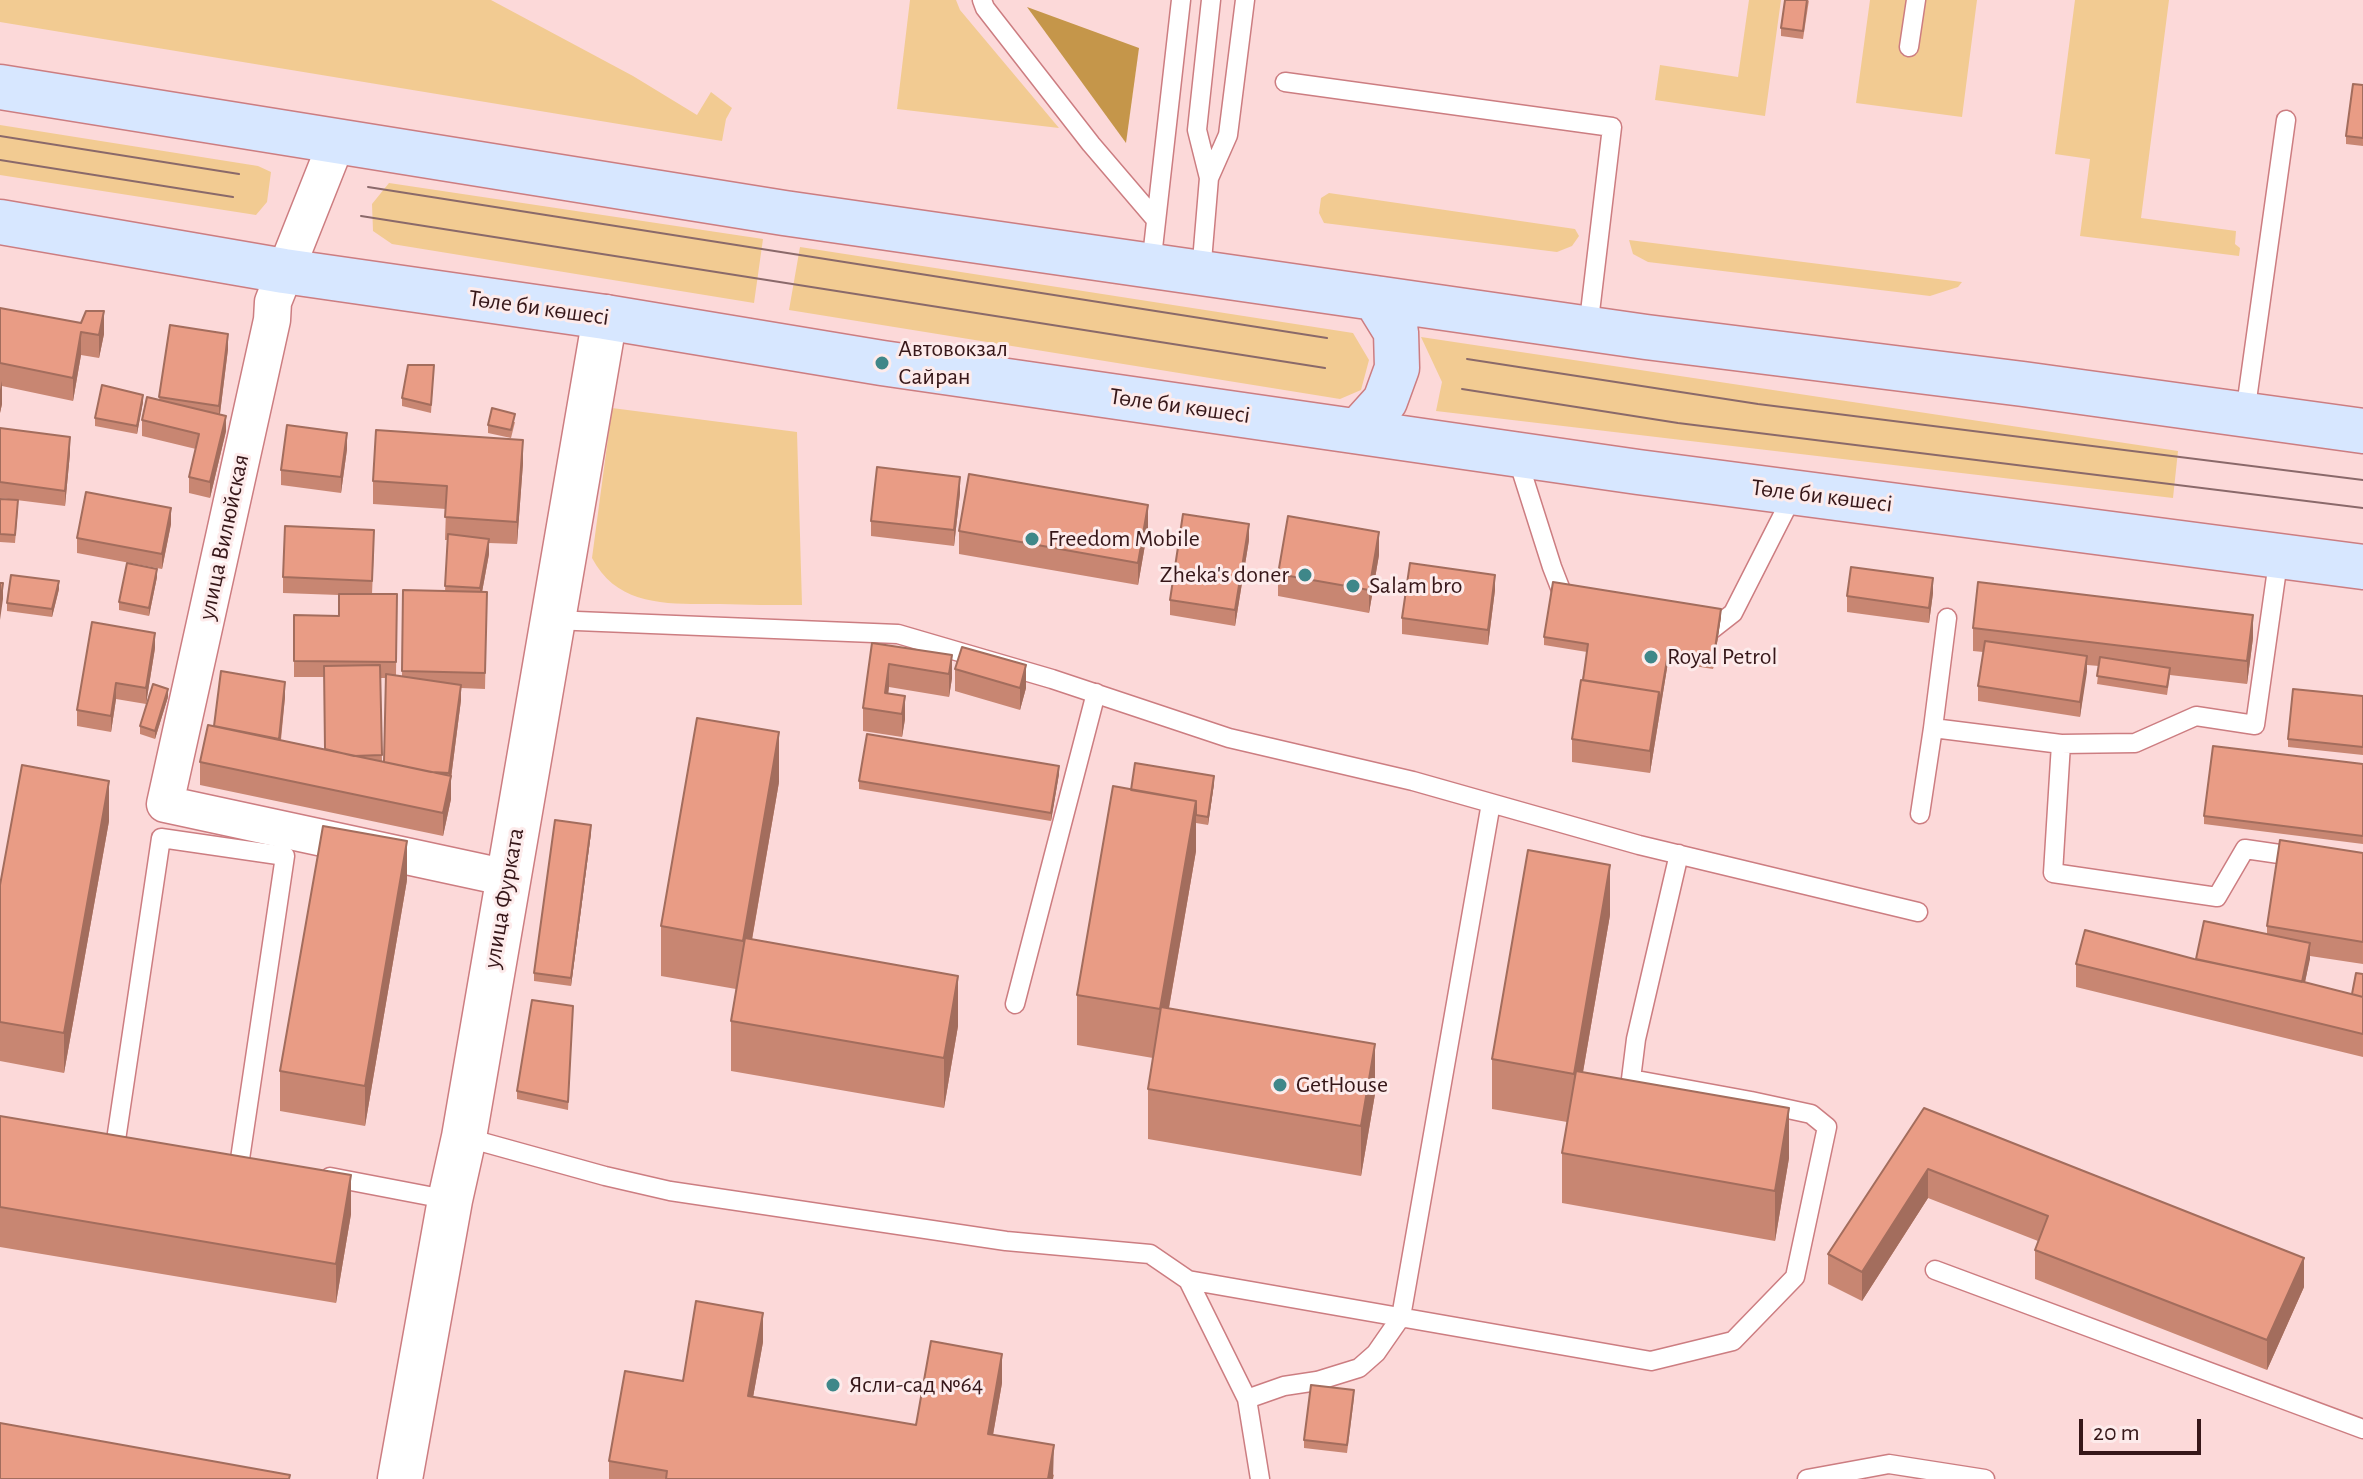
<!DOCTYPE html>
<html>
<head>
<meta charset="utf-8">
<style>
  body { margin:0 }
  #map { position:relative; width:2363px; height:1479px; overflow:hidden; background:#fcd9d9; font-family:"Alegreya Sans",sans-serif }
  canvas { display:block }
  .scale { position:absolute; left:2079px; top:1419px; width:122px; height:36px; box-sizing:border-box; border:4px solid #361719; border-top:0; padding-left:10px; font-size:24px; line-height:28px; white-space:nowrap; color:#361719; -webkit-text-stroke:6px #fdebeb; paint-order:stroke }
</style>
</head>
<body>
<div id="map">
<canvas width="2363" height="1479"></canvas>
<div class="scale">20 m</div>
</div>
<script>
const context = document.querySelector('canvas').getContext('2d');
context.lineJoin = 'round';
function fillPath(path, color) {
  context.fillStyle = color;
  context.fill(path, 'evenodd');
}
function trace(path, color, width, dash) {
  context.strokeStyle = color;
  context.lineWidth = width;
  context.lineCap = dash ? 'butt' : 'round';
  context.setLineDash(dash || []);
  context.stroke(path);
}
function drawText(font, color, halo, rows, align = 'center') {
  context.font = font + ' "Alegreya Sans",sans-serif';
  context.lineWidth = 6;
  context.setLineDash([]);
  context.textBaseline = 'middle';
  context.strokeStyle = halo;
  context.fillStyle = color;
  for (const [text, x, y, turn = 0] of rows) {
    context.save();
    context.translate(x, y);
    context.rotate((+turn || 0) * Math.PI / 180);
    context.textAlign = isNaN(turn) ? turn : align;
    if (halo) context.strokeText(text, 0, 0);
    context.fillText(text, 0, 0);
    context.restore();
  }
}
const green = new Path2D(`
  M0,0H491L633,76L697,115L711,92L732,108L726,119L722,141L0,22Z
  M910,0H956L960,10L1059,128L897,109Z
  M1749,0H1781L1765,116L1655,100L1660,65L1738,77Z
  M1870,0H1977L1962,117L1856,103Z
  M2075,0H2169L2141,218L2236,231L2235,244L2240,248L2239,256L2080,236L2090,159L2055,154Z
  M0,125L258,166L271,172L267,202L256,215L0,175Z
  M389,183L763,239L754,303L392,244L373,231L372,204Z
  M1329,193L1575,229L1579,236L1572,246L1557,252L1324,223L1319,213L1321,198Z
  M1629,240L1962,282L1958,287L1930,296L1648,262L1633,254Z
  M800,247L1353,333L1369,360L1361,390L1340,399L789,310Z
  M1421,337L2178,451L2173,498L1436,411L1442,382Z
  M612,408L797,432L802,605C775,605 747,605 720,604C671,604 618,608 592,558Z`);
const forest = new Path2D(`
  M1027,7L1139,48L1126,143Z`);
const service = new Path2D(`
  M982,0L985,8L1091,144L1156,220
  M1909,47L1916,0
  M1285,82L1612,127L1588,329
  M1209,178L1197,130L1211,0
  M1151,266L1181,0
  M1201,273L1209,178L1228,135L1245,0
  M2245,414L2286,120
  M1517,457L1552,567L1566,603
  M2279,555L2255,725L2196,716L2135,743L2061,744L2053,873L2217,897L2245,849L2300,857
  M552,620L898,634L1052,679L1229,738L1413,781L1639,845L1918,912
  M1701,638L1733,613L1794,493
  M1933,728L1947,618
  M1920,814L1933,728L2061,744
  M1015,1004L1096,693
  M464,1137L605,1176L670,1191L1006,1241L1150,1254L1188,1280L1651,1361L1733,1341L1795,1277L1827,1127L1811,1114L1751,1101L1631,1079L1636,1039L1679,854
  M116,1140L161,838L285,856L240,1159
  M330,1177L450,1200
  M1935,1270L2363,1429
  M1188,1280L1247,1399L1260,1479
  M1247,1399L1284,1386L1317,1381L1359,1368L1376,1353L1401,1317L1491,803
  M1807,1479L1889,1464L1985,1479`);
const minor = new Path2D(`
  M337,141L273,302L272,320L165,804L508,878`);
const tertiary = new Path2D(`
  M400,1479L450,1200L464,1137L605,317`);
const secondary = new Path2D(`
  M0,87L784,213L1646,337L2023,384L2363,431
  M0,222L284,271L605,317L882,363L1638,472L2363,567
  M1358,431L1385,401L1397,368L1396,332L1375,298`);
const tram = new Path2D(`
  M0,136L239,174
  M0,160L233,197
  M368,187L1327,338
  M361,216L1325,368
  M1467,359L1758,404L2363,480
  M1462,389L1678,423L2363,508`);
const wall = new Path2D(`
  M1809,0L1803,39L1781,36V28Z
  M2363,85V146L2346,144V136Z
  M0,308L104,334L99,358L81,355L73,401L2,386V404L0,413Z
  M170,325L228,349L220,414L226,431L210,498L189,493V477L196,449L142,436V420L159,400Z
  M434,365L431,413L402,406V398Z
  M143,402L137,434L95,426V418Z
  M515,422L511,438L488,433V425Z
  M0,428L70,453L65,506L0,498Z
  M347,449L341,493L281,485V470Z
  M523,463L517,544L489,543V554L482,592H487L485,689L461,688V700L451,778V799L443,836L200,785V762L214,726L285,697L281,740L324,749V677H294V615L339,616V595L283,593V577L374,546L372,594H397L396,675L402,676L403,590L445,591L448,540H445L446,509L373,504V481ZM380,678H386L384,762L382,761Z
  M960,493L954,546L871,536V521Z
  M0,499L18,508L15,543L0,542Z
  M171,524L162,569L77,553V538Z
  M1148,528L1138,585L959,554V531Z
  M1249,540L1235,626L1170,615V600Z
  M1379,555L1369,613L1278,596V574Z
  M157,577L149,616L119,610V602Z
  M59,589L52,617L7,611V603Z
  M1495,590L1488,645L1402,634V618Z
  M1933,593L1929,623L1847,612V596Z
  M1721,617L1713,669L1668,662L1650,773L1572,762V739L1587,652L1544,645V637Z
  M1973,628L2253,638L2247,684L2170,675L2167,695L2097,684L2099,666L2087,665L2080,717L1978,701V686L1983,652L1973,651Z
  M872,643L952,655V678L949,697L889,687L888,693L905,719L902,737L863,731V708Z
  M155,648L146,704L116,699L111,732L77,726V710Z
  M955,669L1026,688L1020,710L955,691Z
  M2363,696V755L2288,747V739Z
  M168,697L155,739L140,734V726Z
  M2363,764V844L2204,824V816Z
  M1059,774L1051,821L859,789V781Z
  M779,782L752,940L958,1026L944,1108L731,1071V1021L736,989L661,976V926Z
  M1214,784L1208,825L1196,823V851L1169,1008L1375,1094L1361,1176L1148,1139V1089L1153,1058L1077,1045V995Z
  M109,821L64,1073L0,1061V885Z
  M591,833L571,986L534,981V973Z
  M2363,853V964L2310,956L2305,983L2352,994L2363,974V1057L2076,987V964L2196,959L2267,934V926Z
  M407,880L365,1126L280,1111V1071Z
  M1610,915L1583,1072L1789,1158L1775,1241L1562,1203V1153L1567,1122L1492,1109V1059Z
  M573,1006L568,1110L517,1099V1091Z
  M1924,1108L2304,1287L2267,1370L2035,1279V1250L2038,1241L1928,1198L1862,1301L1828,1284V1254Z
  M0,1116L351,1214L336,1303L0,1247Z
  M763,1342L753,1397L916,1425L1002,1383L993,1435L1054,1475L1053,1479H609V1461L683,1381Z
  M1354,1398L1347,1453L1304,1448V1440Z`);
const shadedWall = new Path2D(`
  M104,311V334L99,358V335Z
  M81,332V355L73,401V378Z
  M228,334V349L219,421V406Z
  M2,381V404L0,413V390Z
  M143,395V402L137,434V426Z
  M226,416V431L210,498V482Z
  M347,433V449L341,493V477Z
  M70,437V453L65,506V491Z
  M523,440V463L517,544V522Z
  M960,477V493L954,546V530Z
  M1148,505V528L1138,585V563Z
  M171,508V524L162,569V554Z
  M1249,524V540L1235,626V610Z
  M1379,532V555L1369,613V590Z
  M489,539V554L480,603V588Z
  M157,569V577L149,616V608Z
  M1495,575V590L1488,645V630Z
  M1933,578V593L1929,623V608Z
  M59,581V589L52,617V609Z
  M3,583V599L0,620V605Z
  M1721,609V617L1713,669V662Z
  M2253,615V638L2247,684V661Z
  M155,633V648L146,704V688Z
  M1668,654V662L1650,773V751L1659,692Z
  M952,655V678L949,697V674Z
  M2087,656V672L2080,717V702Z
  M889,664V687L886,712L885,693Z
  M1026,665V688L1020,710V688Z
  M285,682V697L279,754V739Z
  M116,683V699L111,732V716Z
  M461,685V700L451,778V799L443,836V813L449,782V773Z
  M168,689V697L155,739V731Z
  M905,696V719L902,737V714Z
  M779,732V782L743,991V941Z
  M1059,766V774L1051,821V813Z
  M1214,776V784L1208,825V817Z
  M109,781V821L64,1073V1033Z
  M1196,801V851L1160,1059V1009Z
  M591,825V833L571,986V978Z
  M407,841V880L365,1126V1086Z
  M1610,865V915L1574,1124V1074Z
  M2310,943V959L2300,1004V989Z
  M958,976V1026L944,1108V1058Z
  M1375,1044V1094L1361,1176V1126Z
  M1789,1108V1158L1775,1241V1191Z
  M1928,1169V1198L1862,1301V1272Z
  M351,1175V1214L336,1303V1264Z
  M2304,1258V1287L2267,1370V1340Z
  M763,1313V1342L748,1425V1396Z
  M1002,1354V1383L988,1463V1434Z
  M1054,1445L1053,1479H1048Z`);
const building = new Path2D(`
  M1785,0H1807L1803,31L1781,28Z
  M2353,84L2363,85V138L2346,136Z
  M0,308L81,323L86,311H104L99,335L81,332L73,378L0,363Z
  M170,325L228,334L219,406L159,397Z
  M408,365H434L431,405L402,398Z
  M102,385L143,395L137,426L95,418Z
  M147,397L226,416L210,482L189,477L199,434L142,420Z
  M492,408L515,414L511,430L488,425Z
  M287,425L347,433L341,477L281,470Z
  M0,428L70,437L65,491L0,482Z
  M376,430L523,440L517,522L445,517L447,486L373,481Z
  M877,467L960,477L954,530L871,521Z
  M969,474L1148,505L1138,563L959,531Z
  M86,492L171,508L162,554L77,538Z
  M0,499L18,500L15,535L0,534Z
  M1183,514L1249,524L1235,610L1170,600Z
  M1288,516L1379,532L1369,590L1278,574Z
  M285,526L374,530L372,581L283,577Z
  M448,534L489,539L480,588L445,586Z
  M127,563L157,569L149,608L119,602Z
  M1410,563L1495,575L1488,630L1402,618Z
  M1851,567L1933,578L1929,608L1847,596Z
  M11,575L59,581L52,609L7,603Z
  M1553,582L1721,609L1713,662L1668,654L1659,707V692L1583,680L1588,644L1544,637Z
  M1978,582L2253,615L2247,661L1973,628Z
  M0,583H3L0,605Z
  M403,590L487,592L485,673L402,671Z
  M339,594H397L396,662L294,661V615L339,616Z
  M92,622L155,633L146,688L116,683L111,716L77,710Z
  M1985,641L2087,656L2080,702L1978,686Z
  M872,643L952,655L949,674L889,664L885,693L905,696L902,714L863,708Z
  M962,647L1026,665L1020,688L955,669Z
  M2100,657L2170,668L2167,687L2097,676Z
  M380,665L382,755L354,756L325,749L324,666Z
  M221,671L285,682L279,739L214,726Z
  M386,674L461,685L449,773L431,772L384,762Z
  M1581,680L1659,692L1650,751L1572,739Z
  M153,684L168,689L155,731L140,726Z
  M2293,689L2363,696V747L2288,739Z
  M697,718L779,732L743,941L661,926Z
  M208,725L451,776L443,813L200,762Z
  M867,734L1059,766L1051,813L859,781Z
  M2213,746L2363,764V836L2204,816Z
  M1135,763L1214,776L1208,817L1196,815V801L1131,790Z
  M22,765L109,781L64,1033L0,1022V885Z
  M1113,786L1196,801L1160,1009L1077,995Z
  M555,820L591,825L571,978L534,973Z
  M323,826L407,841L365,1086L280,1071Z
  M2280,840L2363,853V942L2267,926Z
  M1528,850L1610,865L1574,1074L1492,1059Z
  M2204,921L2310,943L2302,982L2196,959Z
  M2085,930L2194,959L2300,981L2363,997V1034L2076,964Z
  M745,938L958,976L944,1058L731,1021Z
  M2356,973L2363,974V997L2352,994Z
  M532,1000L573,1006L568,1102L517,1091Z
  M1161,1007L1375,1044L1361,1126L1148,1089Z
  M1576,1071L1789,1108L1775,1191L1562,1153Z
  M1924,1108L2304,1258L2267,1340L2035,1250L2048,1216L1928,1169L1862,1272L1828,1254Z
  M0,1116L351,1175L336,1264L0,1207Z
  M696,1301L763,1313L748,1396L916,1425L931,1341L1002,1354L988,1434L1054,1445L1048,1479H666L667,1471L609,1461L625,1371L683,1381Z
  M1311,1385L1354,1390L1347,1445L1304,1440Z
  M0,1423L290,1475L289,1479H0Z`);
const markers = [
  [882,363,8,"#3f8789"],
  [1032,539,8,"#3f8789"],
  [1305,575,8,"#3f8789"],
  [1353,586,8,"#3f8789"],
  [1651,657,8,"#3f8789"],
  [1280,1085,8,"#3f8789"],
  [833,1385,8,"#3f8789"]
];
const streetNames = [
  ["Төле би көшесі",539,308,8],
  ["Төле би көшесі",1180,406,8],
  ["Төле би көшесі",1822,496,7],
  ["улица Вилюйская",224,537,-78],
  ["улица Фурката",504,898,-80]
];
const poiNames = [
  ["Автовокзал",898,349],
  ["Сайран",898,377],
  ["Freedom Mobile",1048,539],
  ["Zheka's doner",1289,575,"right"],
  ["Salam bro",1369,586],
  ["Royal Petrol",1667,657],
  ["GetHouse",1296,1085],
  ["Ясли-сад №64",849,1385]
];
fillPath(green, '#f2cb92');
fillPath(forest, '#c5964a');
trace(service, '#cc7d81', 21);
trace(minor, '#cc7d81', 39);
trace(tertiary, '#cc7d81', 47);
trace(secondary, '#cc7d81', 47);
trace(service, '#fff', 18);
trace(minor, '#fff', 36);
trace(tertiary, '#fff', 44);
trace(secondary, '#d7e7ff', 44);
trace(tram, '#8a696a', 2);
fillPath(wall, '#c88672');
fillPath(shadedWall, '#a36d5d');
fillPath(building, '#e99c85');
trace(building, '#a36d5d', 2);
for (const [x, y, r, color] of markers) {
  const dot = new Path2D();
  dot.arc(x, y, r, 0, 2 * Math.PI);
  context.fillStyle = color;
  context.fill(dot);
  trace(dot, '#fdebeb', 3);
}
drawText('24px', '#361719', '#fdebeb', streetNames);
drawText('24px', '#361719', '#fdebeb', poiNames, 'left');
</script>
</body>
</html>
